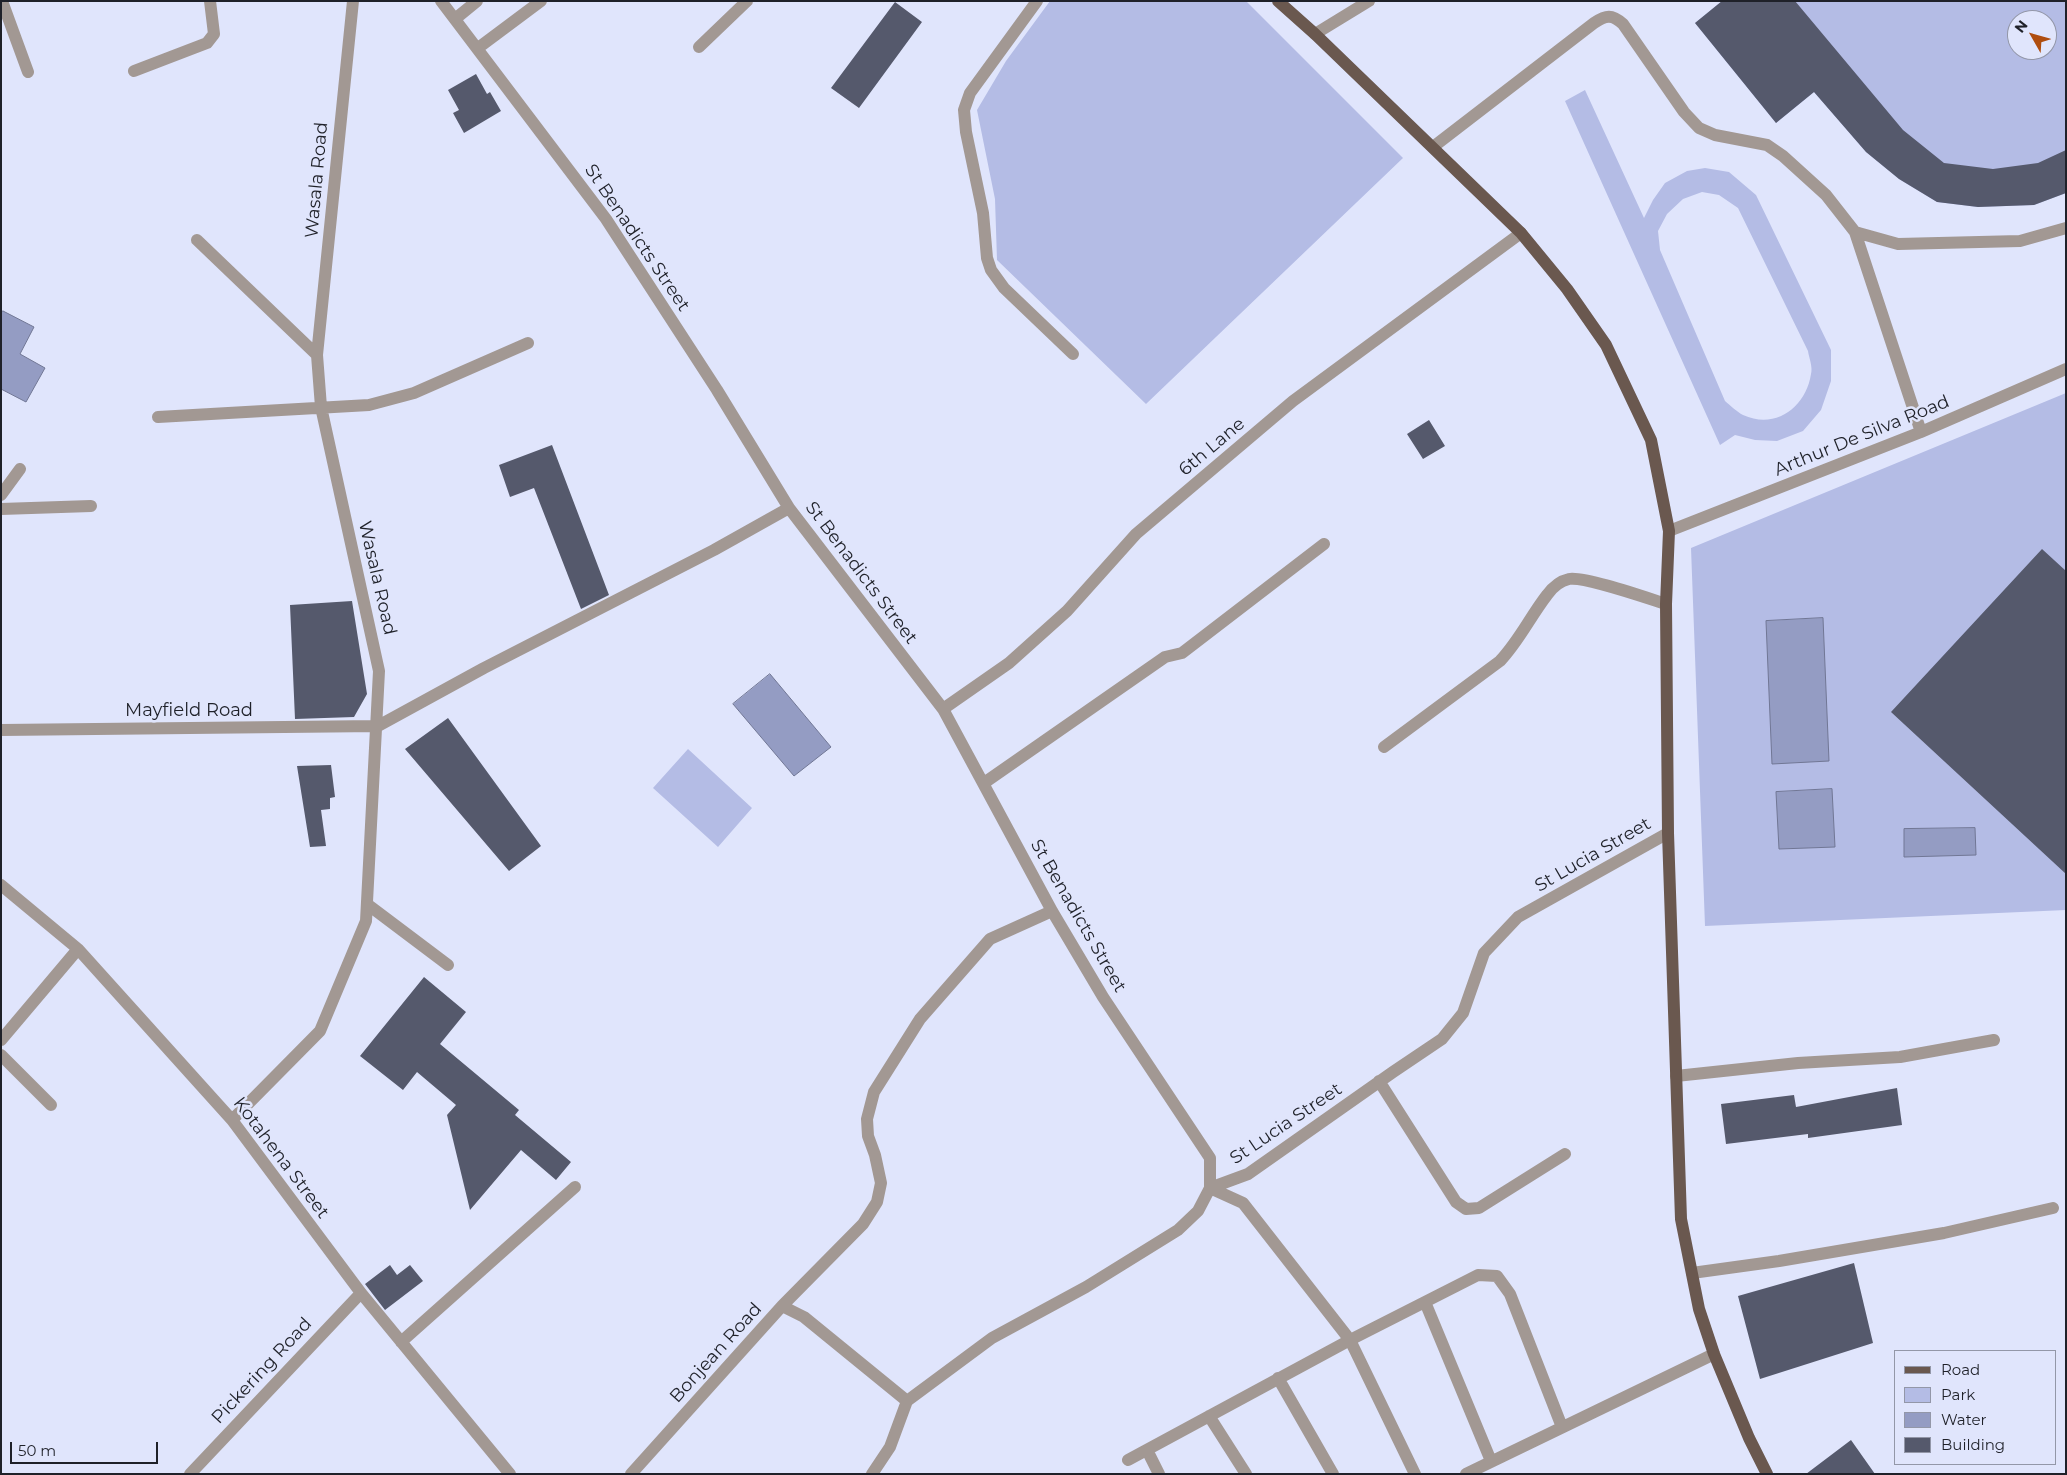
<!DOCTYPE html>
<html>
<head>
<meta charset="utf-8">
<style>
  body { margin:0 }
  #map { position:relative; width:2067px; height:1475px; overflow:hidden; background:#e0e5fc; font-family:Montserrat,sans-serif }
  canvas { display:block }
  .frame { position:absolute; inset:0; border:2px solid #1f2129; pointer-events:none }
  .legend { position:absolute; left:1894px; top:1350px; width:162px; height:115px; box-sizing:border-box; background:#e0e5fc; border:1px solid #9397a8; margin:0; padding:6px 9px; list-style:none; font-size:15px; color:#1f2129 }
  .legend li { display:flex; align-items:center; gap:10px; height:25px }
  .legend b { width:25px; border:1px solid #9397a8 }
  .north { position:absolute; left:2007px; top:10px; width:50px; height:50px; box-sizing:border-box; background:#e0e5fc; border:1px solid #9397a8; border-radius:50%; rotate:308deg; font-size:14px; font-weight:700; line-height:20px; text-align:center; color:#1f2129 }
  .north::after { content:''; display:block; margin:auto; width:18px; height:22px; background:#af4d0f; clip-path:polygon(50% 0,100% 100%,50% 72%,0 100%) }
  .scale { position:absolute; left:10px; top:1442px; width:148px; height:22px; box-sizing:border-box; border:2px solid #1f2129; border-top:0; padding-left:6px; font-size:15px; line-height:18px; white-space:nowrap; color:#1f2129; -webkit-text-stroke:4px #e0e5fc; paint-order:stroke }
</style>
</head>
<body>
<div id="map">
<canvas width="2067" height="1475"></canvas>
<div class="frame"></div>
<ul class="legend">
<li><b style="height:6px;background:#6a584f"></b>Road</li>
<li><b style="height:14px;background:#b4bce5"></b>Park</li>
<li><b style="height:14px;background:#949cc3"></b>Water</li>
<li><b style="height:14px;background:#55596c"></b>Building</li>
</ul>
<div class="north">N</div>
<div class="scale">50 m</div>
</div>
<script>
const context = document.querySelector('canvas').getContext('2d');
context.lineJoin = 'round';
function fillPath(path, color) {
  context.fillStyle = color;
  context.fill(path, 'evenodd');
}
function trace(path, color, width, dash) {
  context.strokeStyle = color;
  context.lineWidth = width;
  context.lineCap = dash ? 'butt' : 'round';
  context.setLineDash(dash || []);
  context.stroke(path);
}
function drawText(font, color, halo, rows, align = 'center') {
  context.font = font + ' Montserrat,sans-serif';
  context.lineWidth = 5;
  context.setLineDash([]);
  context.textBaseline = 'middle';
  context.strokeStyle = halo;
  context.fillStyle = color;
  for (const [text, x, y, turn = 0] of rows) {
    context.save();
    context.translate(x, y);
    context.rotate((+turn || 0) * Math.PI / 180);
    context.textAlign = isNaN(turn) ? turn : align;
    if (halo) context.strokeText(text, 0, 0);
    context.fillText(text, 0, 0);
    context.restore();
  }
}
const green = new Path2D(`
  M1050,1H1246L1403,158L1146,404L997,260L995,199L977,110L1006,61Z
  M1722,1H2066V193L2034,205L1978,207L1937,202L1899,179L1866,152L1814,92L1776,123L1695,23ZM2017,20H2047V50H2017Z
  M1585,90L1644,218L1653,200L1665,183L1687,171L1705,168L1729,172L1756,195L1831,350V381L1821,410L1803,431L1777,441L1755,440L1735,435L1720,445L1565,101ZM1702,192L1719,195L1738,208L1808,351C1809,358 1813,367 1811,374C1806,407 1776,430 1743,415C1737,412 1730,405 1725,401L1660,250L1658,231L1667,214L1683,199Z
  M2066,393V910L1705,926L1691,548Z
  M688,749L752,808L718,847L653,788Z`);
const water = new Path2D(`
  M3,311L34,327L20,354L45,368L26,402L1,389V314Z
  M1823,618L1829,761L1772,764L1766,621Z
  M770,674L831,747L794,776L733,704Z
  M1832,789L1835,847L1779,849L1776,792Z
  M1975,828L1976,855L1904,857V829Z`);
const building = new Path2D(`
  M1722,1H1795L1903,130L1944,163L1993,169L2038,163L2066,150V193L2034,205L1978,207L1937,202L1899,179L1866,152L1814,92L1776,123L1695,23Z
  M895,2L922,22L859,108L831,88Z
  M476,74L487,94L490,92L501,111L464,133L453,113L459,110L448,90Z
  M1429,420L1445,446L1423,459L1407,434Z
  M552,445L609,595L581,609L534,488L510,497L499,465Z
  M2042,549L2066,571V874L1891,712Z
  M352,601L367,694L354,717L295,719L290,605Z
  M448,718L541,846L509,871L405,749Z
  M331,765L335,797L330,798V809L321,810L326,846L310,847L297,766Z
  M424,977L466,1012L440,1044L519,1110L515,1115L571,1162L556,1180L521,1150L470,1210L447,1115L456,1105L417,1072L403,1090L360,1056Z
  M1897,1088L1902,1125L1808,1138V1134L1726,1144L1721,1104L1794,1095L1796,1107Z
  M1854,1263L1873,1343L1760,1379L1738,1296Z
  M390,1265L397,1275L410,1265L423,1281L385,1310L365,1284Z
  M1851,1440L1875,1474H1806Z`);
const minor = new Path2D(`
  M2,1L28,72
  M441,1L606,219L717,390L789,508L943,709L1052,911L1103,997L1210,1158V1188L1243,1203L1350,1340L1415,1474
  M1037,1L970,93L964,110L966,132L983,213L987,258L991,270L1004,288L1073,354
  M455,19L477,1
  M1315,34L1369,1
  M699,47L747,1
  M478,48L541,1
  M134,71L207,43L214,34L210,1
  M1433,147L1594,23C1606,15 1612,14 1623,24L1684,112L1699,128L1715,135L1767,145L1783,156L1826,195L1855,232L1921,432
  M1855,232L1898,244L2020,241L2066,228
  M197,240L317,355
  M158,417L369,405L414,393L528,343
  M1,495L20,469
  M1,509L91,506
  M1669,531L1921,432L2066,369
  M943,709L1009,663L1067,611L1136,534L1293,401L1521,233
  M1,730L378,726L484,668L714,550L789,508
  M1384,747L1500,661C1519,641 1530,617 1547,595C1552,588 1560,581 1569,579C1584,576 1647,598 1666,604
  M984,783L1165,657L1182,653L1324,544
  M1,885L78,949L232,1120L361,1293L510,1474
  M367,904L448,965
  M1,1040L78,949
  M1,1055L51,1105
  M1676,1076L1798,1063L1900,1057L1994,1040
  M1379,1081L1456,1202L1466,1209L1479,1208L1565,1154
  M232,1120L320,1031L366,921L379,671L321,407L317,355L353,1
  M1692,1273L1779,1261L1944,1233L2053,1208
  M1425,1302L1491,1461
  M782,1306L863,1224L877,1202L881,1183L875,1155L868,1136L867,1119L874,1092L920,1019L990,939L1052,911
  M401,1342L575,1187
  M1278,1378L1333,1474
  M1209,1416L1246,1474
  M1147,1450L1159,1474
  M1128,1460L1350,1340L1478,1275L1497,1276L1510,1294L1562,1427
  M190,1474L361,1293
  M631,1474L782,1306L804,1317L907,1401
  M872,1474L890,1447L907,1401L992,1338L1086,1287L1178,1230L1198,1211L1210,1188L1248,1174L1393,1072L1442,1039L1463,1013L1484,953L1518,917L1668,833
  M1466,1474L1714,1354`);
const major = new Path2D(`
  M1278,1L1315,34L1521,233L1567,289L1606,345L1651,440L1669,531L1666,604L1668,833L1681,1219L1699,1309L1714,1354L1749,1438L1767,1474`);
const streetNames = [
  ["Wasala Road",317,180,-85],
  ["St Benadicts Street",637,238,56],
  ["Arthur De Silva Road",1862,436,-22],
  ["6th Lane",1212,447,-40],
  ["St Benadicts Street",861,573,53],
  ["Wasala Road",377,578,77],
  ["Mayfield Road",189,711],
  ["St Lucia Street",1593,855,-30],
  ["St Benadicts Street",1078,916,60],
  ["St Lucia Street",1286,1124,-34],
  ["Kotahena Street",281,1158,53],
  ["Bonjean Road",716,1353,-48],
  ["Pickering Road",262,1371,-47]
];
fillPath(green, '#b4bce5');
fillPath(water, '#949cc3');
trace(water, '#717795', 1);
fillPath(building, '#55596c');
trace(minor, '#a29893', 12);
trace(major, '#6a584f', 12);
drawText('18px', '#1f2129', '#e0e5fc', streetNames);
</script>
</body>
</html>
